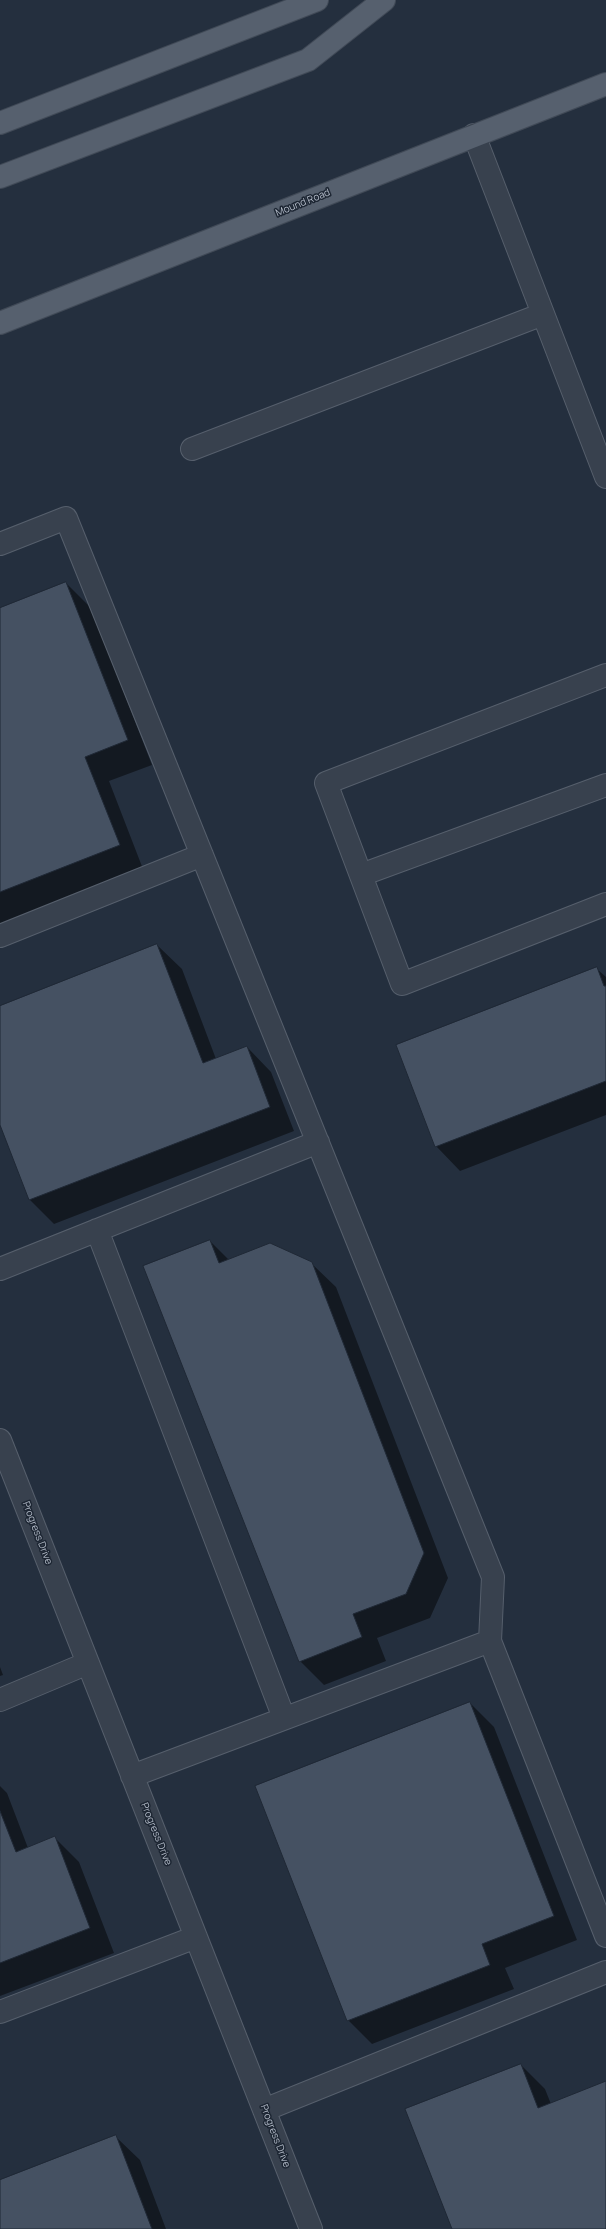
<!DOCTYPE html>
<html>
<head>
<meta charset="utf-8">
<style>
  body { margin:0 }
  canvas { display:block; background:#242f3e }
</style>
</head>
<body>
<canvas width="606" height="2229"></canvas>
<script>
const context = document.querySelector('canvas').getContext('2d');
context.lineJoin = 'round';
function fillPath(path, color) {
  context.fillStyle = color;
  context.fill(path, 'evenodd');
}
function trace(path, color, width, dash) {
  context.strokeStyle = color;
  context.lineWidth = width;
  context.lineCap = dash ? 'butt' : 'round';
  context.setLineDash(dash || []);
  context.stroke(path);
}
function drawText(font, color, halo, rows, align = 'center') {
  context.font = font + ' Manrope,sans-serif';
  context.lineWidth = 3;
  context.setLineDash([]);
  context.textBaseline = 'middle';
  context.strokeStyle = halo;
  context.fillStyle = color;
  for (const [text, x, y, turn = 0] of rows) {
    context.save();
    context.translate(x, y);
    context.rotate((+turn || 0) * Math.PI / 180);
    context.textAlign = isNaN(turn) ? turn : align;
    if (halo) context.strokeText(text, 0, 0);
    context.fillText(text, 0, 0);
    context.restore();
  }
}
const shadow = new Path2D(`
  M66,583L91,608L152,765L109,781L143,869L0,925V609Z
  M157,945L182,969L216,1059L247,1047L271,1072L294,1131L54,1224L30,1200L0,1122V1007Z
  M597,969L606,977V1115L460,1171L436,1146Z
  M210,1241L229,1260L311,1263L336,1287L448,1578L430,1618L377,1638L386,1661L324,1685L300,1661Z
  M0,1667L3,1675L0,1676Z
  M470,1703L494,1727L577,1940L505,1968L514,1989L372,2044L348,2020Z
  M0,1786L7,1793L28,1848L55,1838L79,1862L114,1953L0,1996Z
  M521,2065L545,2089L551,2104L606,2082V2229H453Z
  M115,2136L140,2160L166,2229H0V2181Z`);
const building = new Path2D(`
  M66,582L128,740L85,757L120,845L0,892V608Z
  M157,944L203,1063L247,1046L270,1107L29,1200L0,1125V1006Z
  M597,967L604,986H606V1081L435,1147L396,1045Z
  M210,1240L219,1263L270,1243L312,1262L424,1553L406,1594L353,1614L362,1637L299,1662L143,1266Z
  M470,1702L554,1916L482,1944L490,1965L347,2021L255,1786Z
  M0,1811L16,1852L55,1836L90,1928L0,1963Z
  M521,2064L538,2108L606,2081V2229H452L405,2109Z
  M116,2135L152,2229H0V2180Z`);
const minor = new Path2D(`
  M474,135L606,477
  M192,449L543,314
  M0,544L66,518L493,1577L490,1641L606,1936
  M606,675L326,783L402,984L606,904
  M361,875L606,785
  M0,936L202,855
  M97,1230L284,1718
  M0,1269L318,1142
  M0,1440L311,2229
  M0,1700L88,1663
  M132,1776L490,1641
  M0,2012L196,1937
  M264,2110L606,1972`);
const major = new Path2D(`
  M0,123L317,0
  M0,177L308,60L384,0
  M0,323L606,84`);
const streetNames = [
  ["Mound Road",303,203,-22],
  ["Progress Drive",37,1533,69],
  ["Progress Drive",156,1834,68],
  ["Progress Drive",275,2136,69]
];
fillPath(shadow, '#0007');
fillPath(building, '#455162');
trace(building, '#1f2835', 1);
trace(minor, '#565f6c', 24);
trace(major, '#414a57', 24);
trace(minor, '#38414e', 22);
trace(major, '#56606e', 22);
drawText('10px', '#b4bcc9', '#1d2633', streetNames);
</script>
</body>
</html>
